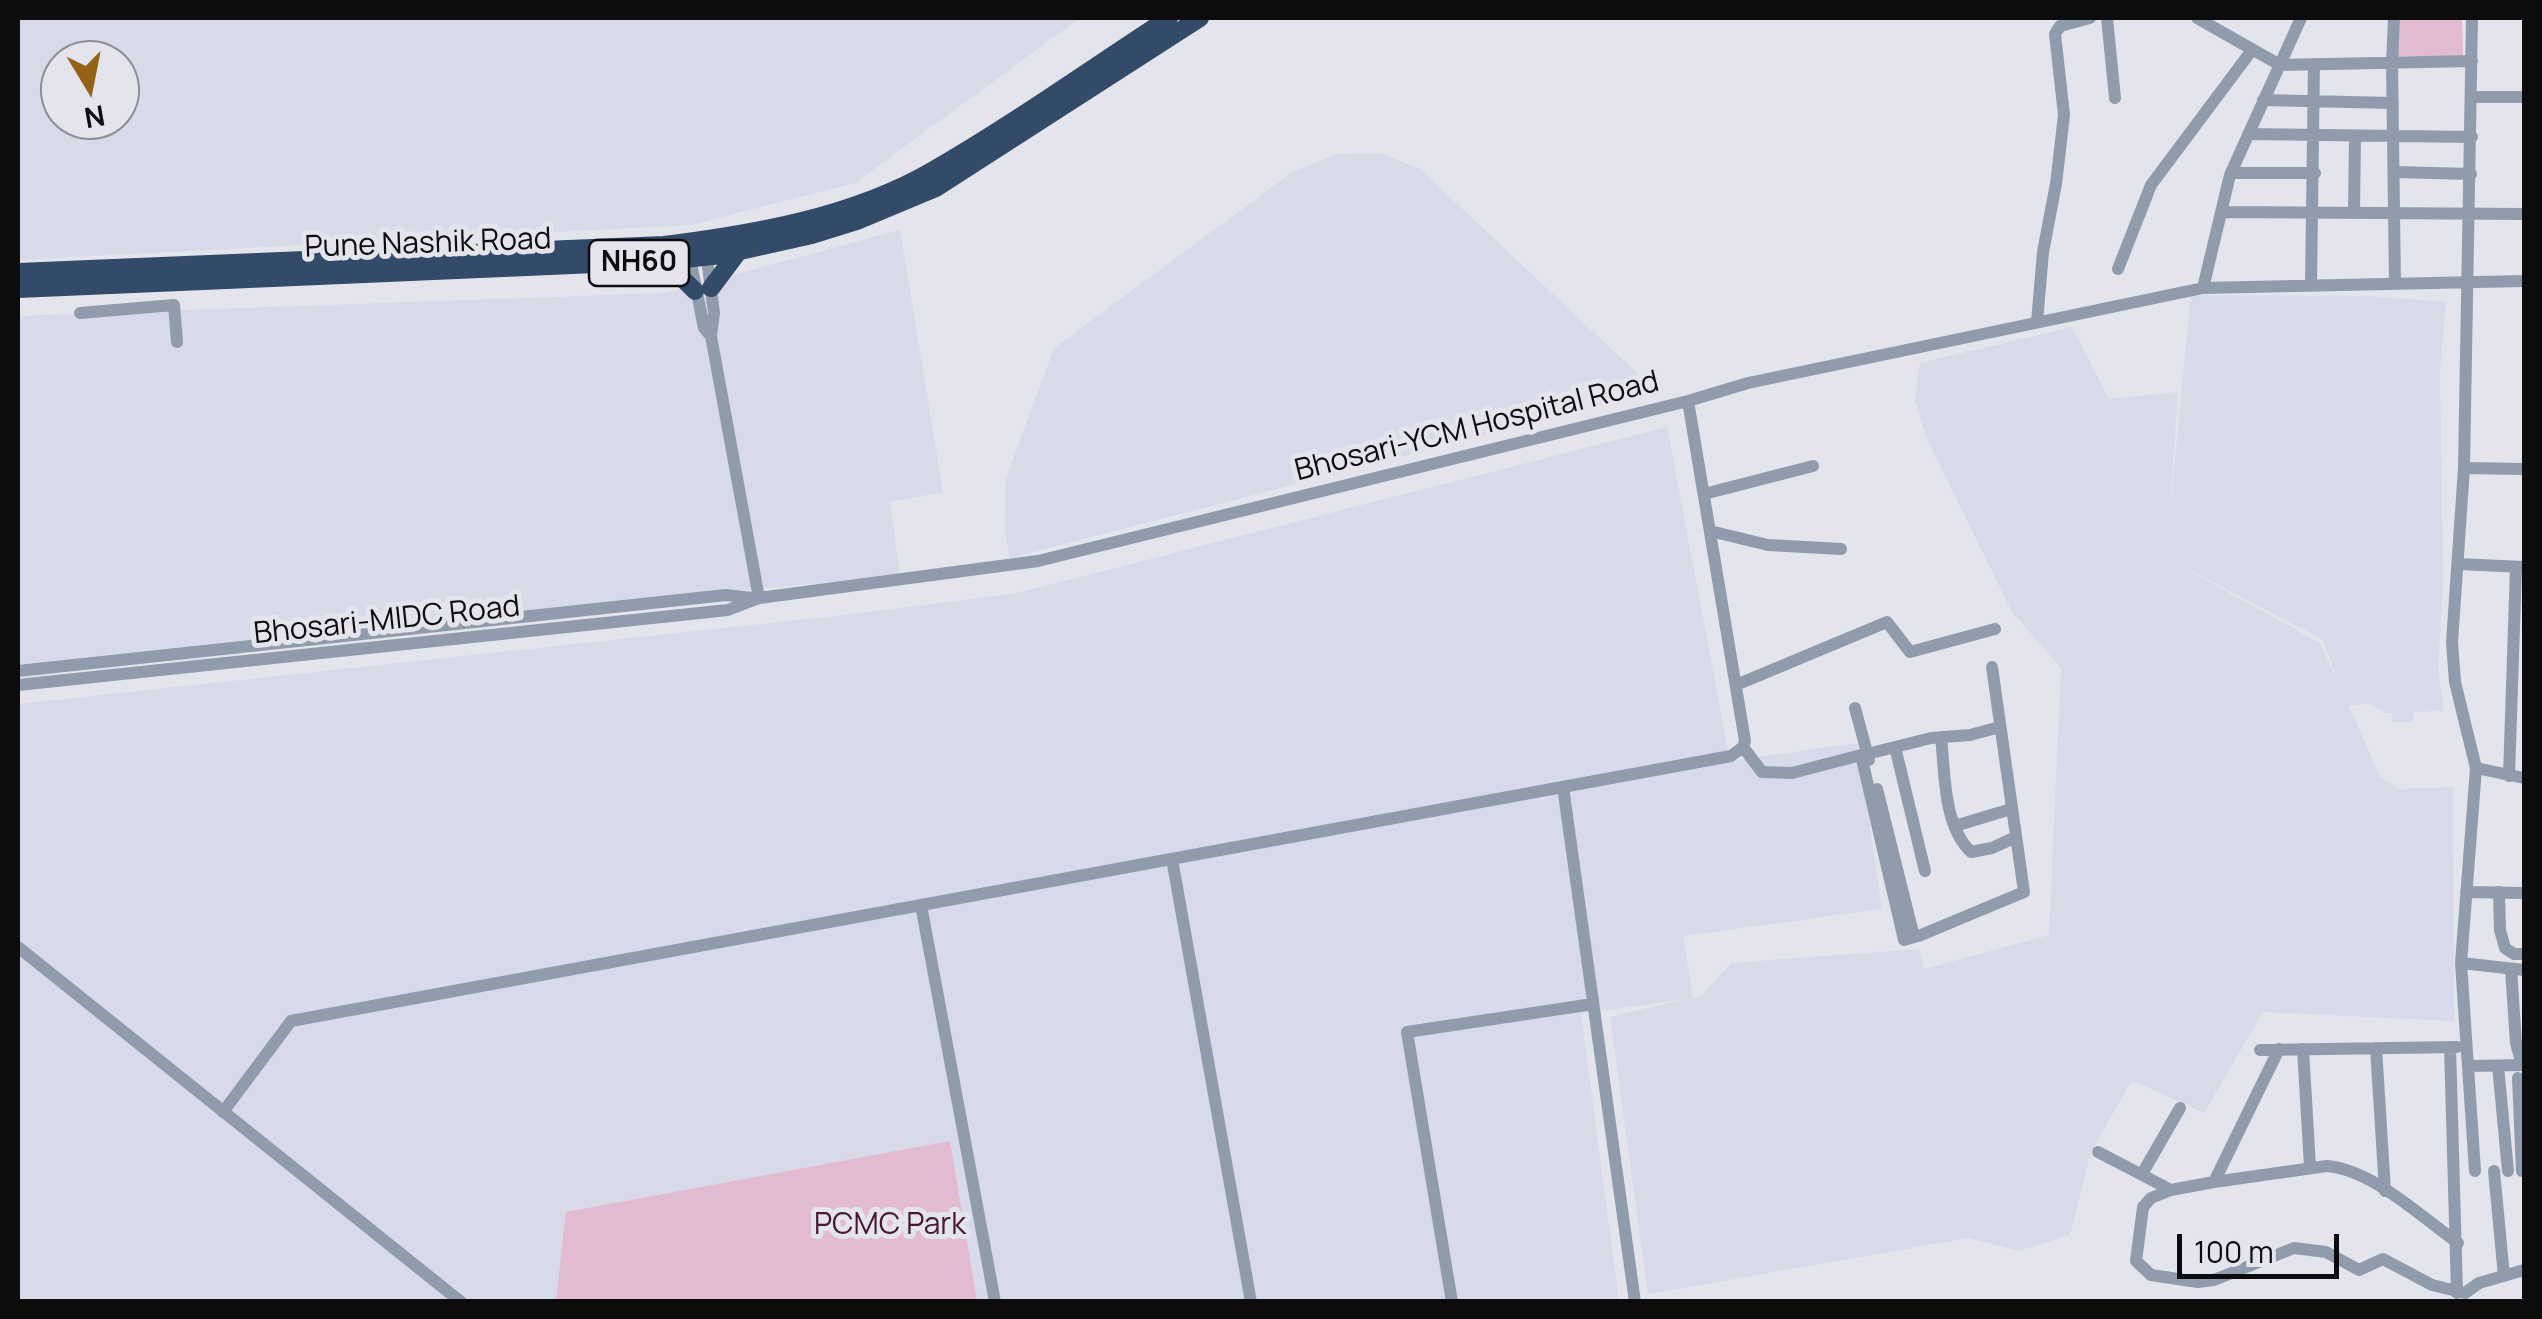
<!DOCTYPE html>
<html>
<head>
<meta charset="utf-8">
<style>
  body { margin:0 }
  #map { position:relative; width:2542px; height:1319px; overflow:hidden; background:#e4e4ec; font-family:Manrope,sans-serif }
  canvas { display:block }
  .frame { position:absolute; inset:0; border:20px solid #0c0c0f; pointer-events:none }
  .north { position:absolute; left:40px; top:40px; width:100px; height:100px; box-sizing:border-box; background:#e4e4ec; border:2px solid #8e8e94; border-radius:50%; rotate:170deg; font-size:28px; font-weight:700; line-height:40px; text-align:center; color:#0c0c0f }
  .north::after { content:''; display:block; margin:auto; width:35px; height:45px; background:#956215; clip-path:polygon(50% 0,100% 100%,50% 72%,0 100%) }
  .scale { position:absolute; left:2177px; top:1234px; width:162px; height:45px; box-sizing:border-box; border:5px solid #0c0c0f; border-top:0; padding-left:12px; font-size:30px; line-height:35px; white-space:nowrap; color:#0c0c0f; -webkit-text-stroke:8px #e4e4ec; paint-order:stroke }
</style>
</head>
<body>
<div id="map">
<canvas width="2542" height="1319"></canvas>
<div class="frame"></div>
<div class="north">N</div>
<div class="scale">100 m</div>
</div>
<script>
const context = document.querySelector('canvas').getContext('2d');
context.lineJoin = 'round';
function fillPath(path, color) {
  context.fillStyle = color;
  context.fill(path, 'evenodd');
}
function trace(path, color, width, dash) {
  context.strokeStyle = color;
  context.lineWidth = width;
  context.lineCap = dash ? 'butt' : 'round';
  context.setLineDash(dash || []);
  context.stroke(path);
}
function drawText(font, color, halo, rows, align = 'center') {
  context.font = font + ' Manrope,sans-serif';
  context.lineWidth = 10;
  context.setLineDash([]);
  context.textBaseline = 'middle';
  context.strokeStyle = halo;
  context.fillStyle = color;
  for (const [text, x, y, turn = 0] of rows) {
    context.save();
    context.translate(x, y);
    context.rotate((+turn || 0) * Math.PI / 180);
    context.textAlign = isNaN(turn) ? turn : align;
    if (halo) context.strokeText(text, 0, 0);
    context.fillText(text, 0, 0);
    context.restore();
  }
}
const built = new Path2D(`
  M18,18H1080L855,183L691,225L18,260ZM120,60V120H60V60Z
  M1380,153L1420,169L1656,391L1010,558L1005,534L1006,478L1054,348L1291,173L1336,154Z
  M900,230L943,492L890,502L900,575L441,620L18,668V316L666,293Z
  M2191,295L2368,296L2446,302L2440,371L2443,582L2438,667L2444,711L2414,712L2413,722H2393L2392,713H2385L2368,703L2349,706L2380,777L2399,789L2453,787L2454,1021L2263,1012L2204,1113L2132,1080L2091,1152L2070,1235L2019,1251L1969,1238L1648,1294L1610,1017L1684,999L1581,1014L1619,1301H18V704L835,616L1017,593L1667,427L1730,761L1857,743L1882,909L1683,936L1693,998L1701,996L1731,963L1919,949L1924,969L2049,935L2061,668L2012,612L1926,437L1915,400L1920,363L2072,327L2109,399L2178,392L2169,521ZM2165,557L2323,640L2338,681L2320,643Z`);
const green = new Path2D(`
  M2398,18H2462L2463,56H2398Z
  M950,1141L977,1301H556L566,1212Z`);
const minor = new Path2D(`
  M2107,18L2115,98
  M2197,18L2280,65L2472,61
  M2394,18L2392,63L2395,284
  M2472,18L2464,468L2452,642L2455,682L2476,768L2461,963L2475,1171
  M2473,97H2524
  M2263,100L2393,103
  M2248,134L2472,137
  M2394,172L2471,174
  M2231,173H2315
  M2221,212L2524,214
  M2354,213L2355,136
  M706,251L714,313L711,336L759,598
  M689,253L704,328L711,336
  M2118,269L2151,185L2252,50
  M2311,286L2314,64
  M2203,288L2230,175L2301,18
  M80,313L174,305L177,342
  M2037,322L2043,252L2056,184L2064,115L2055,34L2060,26L2090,18
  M2464,468L2524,469
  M1704,494L1813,466
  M1710,531L1768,545L1841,549
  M2458,564L2524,567
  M18,671L726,595L752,598
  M18,685L728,610L759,598L1038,561L1688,401L1748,383L2203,288L2524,281
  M1736,685L1887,622L1910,652L1995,629
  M1855,708L1869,760
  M1941,737C1945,773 1943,825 1971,852L1992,848L2016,837
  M1743,747L1762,772L1792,773L1861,755L1904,940L1921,935L2024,892L1992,667
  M1895,747L1925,871
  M1867,754L1931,738L1970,735L2000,727
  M2476,768L2524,778
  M2509,776L2516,567
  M1563,787L1635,1302
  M1877,789L1914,937
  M1955,826L2011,809
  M1172,859L1251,1302
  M2466,892L2524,893
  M2499,892L2500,930L2505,948L2514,954H2524
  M921,905L995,1302
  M18,947L461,1302
  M2461,963L2524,970
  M2511,969L2516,1043L2522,1065
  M2450,1047L2457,1293
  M2376,1048L2385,1191
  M2303,1049L2310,1167
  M2260,1050L2457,1047
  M2469,1066L2524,1065
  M2498,1066L2508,1171
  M2518,1078L2522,1171
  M223,1112L291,1021L1731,756L1743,747L1745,741L1688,401
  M2098,1152L2171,1190
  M2494,1171L2504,1276
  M2142,1174L2180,1108
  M2214,1182L2279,1049
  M2458,1243C2420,1216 2373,1170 2327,1166L2214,1182L2171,1190L2151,1198L2143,1207L2136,1261L2151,1275L2198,1282L2214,1280L2294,1248L2326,1252L2359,1270L2383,1259L2432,1285L2465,1293
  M2465,1293L2479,1283L2524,1270
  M1452,1302L1407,1032L1593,1004`);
const highway = new Path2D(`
  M665,261L695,291
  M18,272L664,245C753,234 851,217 930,172C1012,125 1090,69 1169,18
  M711,288L738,252
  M18,289L665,261L722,255L812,235L857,221L936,188L1200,18`);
const shields = [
  [639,263,100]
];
const shieldNames = [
  ["NH60",639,263]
];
const streetNames = [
  ["Pune Nashik Road",428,244,-2],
  ["Bhosari-YCM Hospital Road",1477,427,-14],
  ["Bhosari-MIDC Road",387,621,-6]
];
const parkNames = [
  ["PCMC Park",890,1226]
];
fillPath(built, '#d9dae9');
fillPath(green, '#e2bad1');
trace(minor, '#909cac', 12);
trace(highway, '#334a69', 18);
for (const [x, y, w] of shields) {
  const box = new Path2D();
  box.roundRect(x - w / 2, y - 23, w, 46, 8);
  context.fillStyle = '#e4e4ec';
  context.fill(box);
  trace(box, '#0c0c0f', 2.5);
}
drawText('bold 28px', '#0c0c0f', null, shieldNames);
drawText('30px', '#0c0c0f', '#e4e4ec', streetNames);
drawText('30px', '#491638', '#e4e4ec', parkNames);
</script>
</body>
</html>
